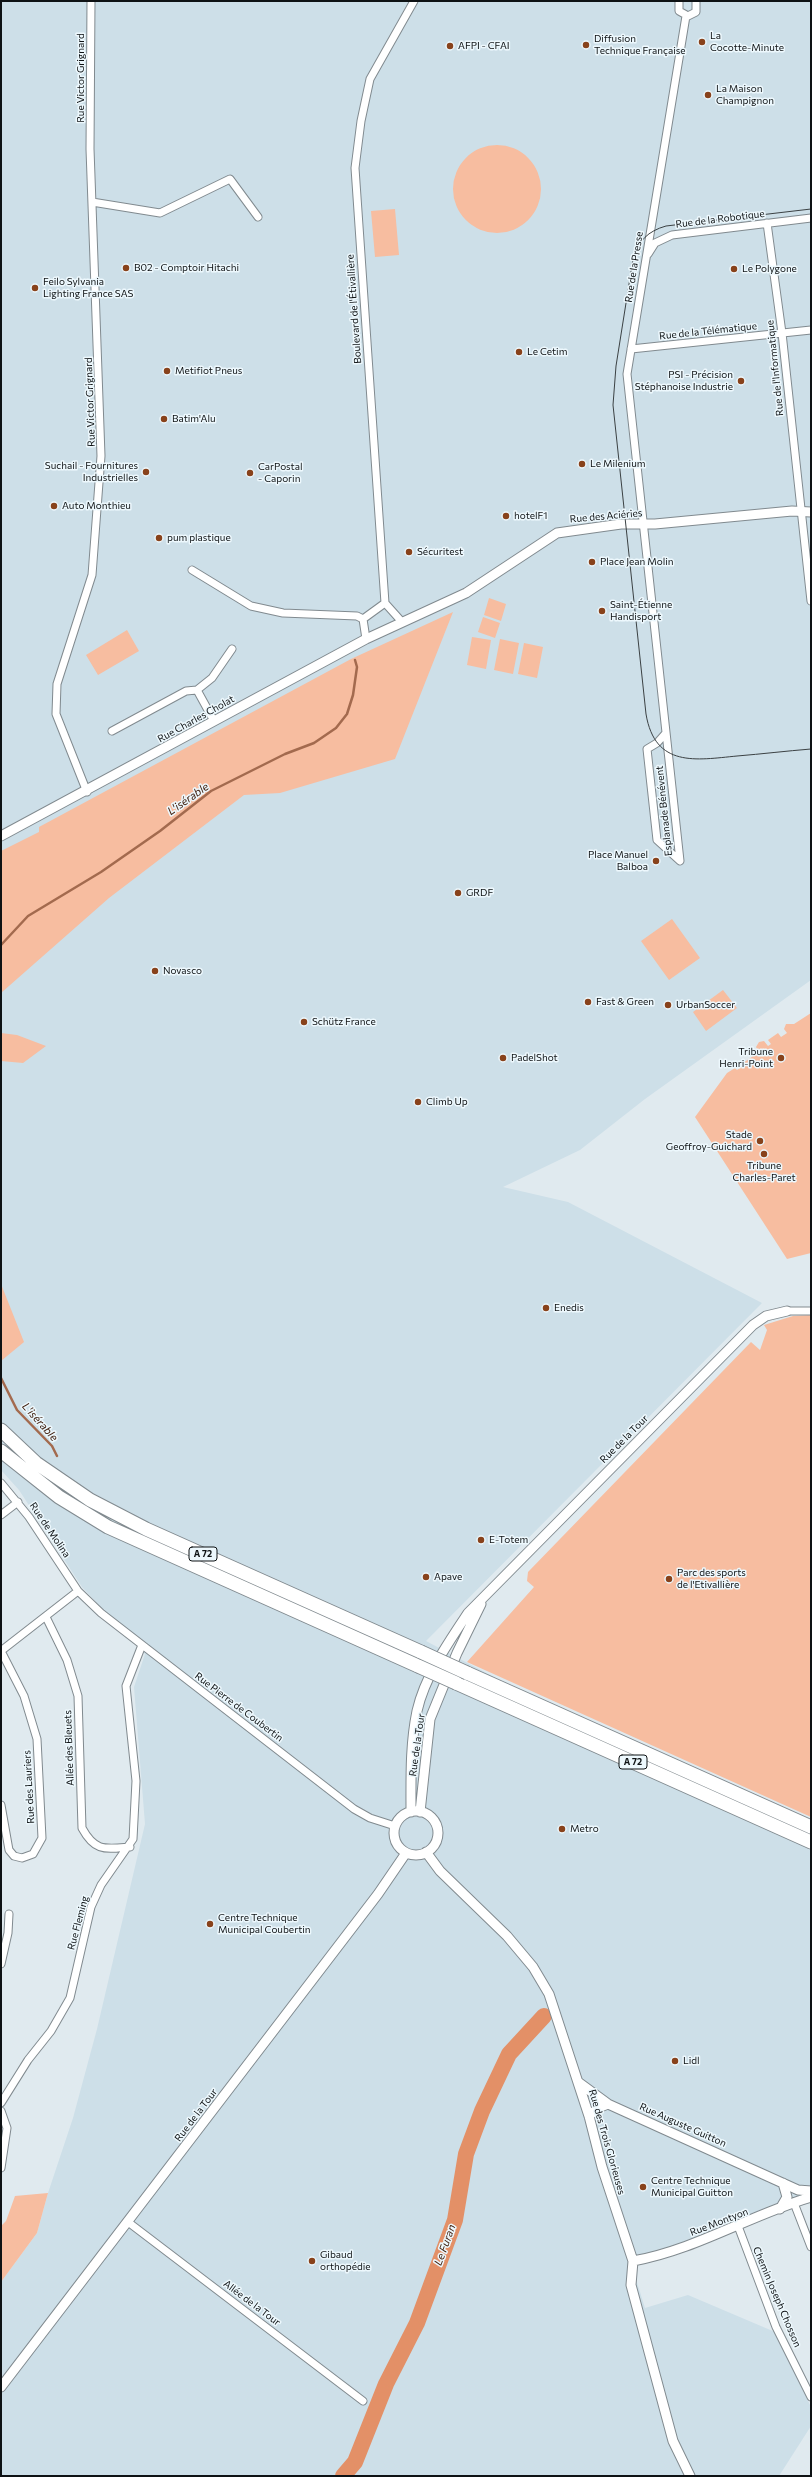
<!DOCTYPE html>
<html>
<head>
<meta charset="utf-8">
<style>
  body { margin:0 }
  #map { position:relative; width:812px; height:2477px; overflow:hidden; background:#e0eaef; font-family:Commissioner,sans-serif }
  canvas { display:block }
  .frame { position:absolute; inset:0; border:2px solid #0e1214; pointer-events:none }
</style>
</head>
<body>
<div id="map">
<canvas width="812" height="2477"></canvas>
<div class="frame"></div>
</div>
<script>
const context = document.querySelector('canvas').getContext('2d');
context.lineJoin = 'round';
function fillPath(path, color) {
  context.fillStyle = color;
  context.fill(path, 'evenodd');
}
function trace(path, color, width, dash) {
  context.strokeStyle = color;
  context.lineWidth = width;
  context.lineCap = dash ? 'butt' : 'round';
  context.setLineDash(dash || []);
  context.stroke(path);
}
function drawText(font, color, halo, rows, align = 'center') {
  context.font = font + ' Commissioner,sans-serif';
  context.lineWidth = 3;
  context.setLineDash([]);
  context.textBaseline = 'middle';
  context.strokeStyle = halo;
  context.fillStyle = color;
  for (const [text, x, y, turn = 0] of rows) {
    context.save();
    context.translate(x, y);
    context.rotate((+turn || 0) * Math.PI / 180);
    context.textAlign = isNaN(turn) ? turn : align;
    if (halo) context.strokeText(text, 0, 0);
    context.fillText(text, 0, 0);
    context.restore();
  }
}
const built = new Path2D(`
  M1,1H811V980L645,1099L580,1150L503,1187L568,1202L762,1303L426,1641L811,1845V2192L631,2263L645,2308L688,2295L775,2332L811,2407V2426L779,2476H1V2282L37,2233L48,2193L73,2118L97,2029L145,1824L134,1687L145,1654L82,1587L19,1490L1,1470Z`);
const green = new Path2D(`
  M453 189a44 44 0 1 1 88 0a44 44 0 1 1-88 0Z
  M395,209L399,255L375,257L371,211Z
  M489,598L506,604L501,621L484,615Z
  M453,612L395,759L280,793L244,795L109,898L1,993V851L39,832V827L351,659Z
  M483,617L500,623L495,638L478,632Z
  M127,630L139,651L98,675L86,655Z
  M472,637L491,640L486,669L467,665Z
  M500,639L519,643L513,674L494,670Z
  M524,643L543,647L537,678L518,674Z
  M672,919L700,958L669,980L641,941Z
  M723,990L737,1008L706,1031L693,1012Z
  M811,1013V1253L787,1259L695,1117L727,1073L735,1068L737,1070L744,1065L743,1063L759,1052L756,1047L759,1042L764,1041L768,1046L771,1044L768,1040L778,1033L781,1037L787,1033L784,1029L786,1024H794Z
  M1,1033L17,1035L46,1046L23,1063L1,1061Z
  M1,1284L24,1342L1,1361Z
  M811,1315V1817L467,1662L534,1587L527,1581L528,1572L751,1342L760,1350L767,1330L764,1325L793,1316Z
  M48,2193L37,2233L1,2282V2226L6,2221L15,2196Z`);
const stream = new Path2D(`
  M1,945L28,916L101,872L160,831L211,791L285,754L314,743L336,728L347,714L353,695L357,667L355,660
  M1,1378L17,1410L52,1446L57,1456`);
const river = new Path2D(`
  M343,2476L355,2462L386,2384L417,2323L455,2220L466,2154L482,2111L509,2054L544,2016`);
const minor = new Path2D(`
  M679,1V11L688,16L696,12V1
  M92,202L160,213L230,179L258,217
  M767,223L782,333L811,601
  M648,254L655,243L672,235L811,218
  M631,349L811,330
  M192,570L251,606L283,613L357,616L363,619
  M363,619L385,603
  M363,619L366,639
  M402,622L385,603L355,168L361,121L370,79L414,1
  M197,690L212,678L232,649
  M112,731L186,691L197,690L214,721
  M665,734L657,743L647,749L657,840L680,861L627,374L686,16
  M87,792L56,714L57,684L92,575L101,456L90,149L91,1
  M787,1311H811
  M1,1483L29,1517L78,1591L101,1613L354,1809L370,1818L395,1826
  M1,1515L18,1502
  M46,1617L67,1660L78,1696L82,1828C95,1852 105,1849 130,1847
  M1,1651L24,1696L37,1739L42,1838L33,1854L22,1858L14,1856L9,1850L1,1805
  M1,1651L78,1591
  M1,1964L8,1933L9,1914
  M1,2103L28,2060L51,2031L70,1998L91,1907L101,1885L133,1839L136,1781L126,1686L142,1645
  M1,2111L7,2128L1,2168
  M794,2203L811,2247
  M128,2222L363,2401
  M738,2226L776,2327L811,2397`);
const tertiary = new Path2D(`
  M1,836L366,639L466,593L557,533L621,524H655L792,511L811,512
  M394 1833a22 22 0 1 1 44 0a22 22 0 1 1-44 0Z
  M411,1812C411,1778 410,1745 417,1711C425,1676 448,1643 468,1613L753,1325L766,1316L787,1311
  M420,1812L430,1719L457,1653L481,1604
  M426,1852L440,1871L507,1936L533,1967L549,1994L589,2116L602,2167L633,2261L631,2285L673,2441L690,2476
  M578,2082L608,2104L798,2190L811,2191
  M589,2116L598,2108L608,2104
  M780,2209L787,2197L783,2183
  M633,2261C695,2250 750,2215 811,2197
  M1,2387L378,1894L406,1853`);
const motorway = new Path2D(`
  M1,1430L36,1463L90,1500L146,1529L421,1652
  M1,1451L59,1497L108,1527L418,1666
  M467,1673L811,1827
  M456,1683L811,1842`);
const tram = new Path2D(`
  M811,209L666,226C648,231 638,241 633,259L616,366L613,405L646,714C655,768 696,760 737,756C762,754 786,751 811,749`);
const motorwayBridge = new Path2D(`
  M421,1652L467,1673
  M418,1666L456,1683`);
const markers = [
  [702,42,4,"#88421b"],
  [586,45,4,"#88421b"],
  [450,46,4,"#88421b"],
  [708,95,4,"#88421b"],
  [126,268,4,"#88421b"],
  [734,269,4,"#88421b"],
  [35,288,4,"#88421b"],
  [519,352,4,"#88421b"],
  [167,371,4,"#88421b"],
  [741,381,4,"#88421b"],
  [164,419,4,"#88421b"],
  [582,464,4,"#88421b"],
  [146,472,4,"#88421b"],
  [250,473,4,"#88421b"],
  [54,506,4,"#88421b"],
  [506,516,4,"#88421b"],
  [159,538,4,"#88421b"],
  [409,552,4,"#88421b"],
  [592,562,4,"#88421b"],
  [602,611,4,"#88421b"],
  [656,861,4,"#88421b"],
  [458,893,4,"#88421b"],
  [155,971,4,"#88421b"],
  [588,1002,4,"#88421b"],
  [668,1005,4,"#88421b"],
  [304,1022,4,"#88421b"],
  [503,1058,4,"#88421b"],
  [781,1058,4,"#88421b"],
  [418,1102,4,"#88421b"],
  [760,1141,4,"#88421b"],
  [764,1154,4,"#88421b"],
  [546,1308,4,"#88421b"],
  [481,1540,4,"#88421b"],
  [426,1577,4,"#88421b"],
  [669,1579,4,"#88421b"],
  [562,1829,4,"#88421b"],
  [210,1924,4,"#88421b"],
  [675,2061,4,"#88421b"],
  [643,2187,4,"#88421b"],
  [312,2261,4,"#88421b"]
];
const shields = [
  [203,1554,28],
  [633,1762,28]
];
const shieldNames = [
  ["A 72",203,1554],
  ["A 72",633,1762]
];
const poiNames = [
  ["La",710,36],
  ["Cocotte-Minute",710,48],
  ["Diffusion",594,39],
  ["Technique Française",594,51],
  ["AFPI - CFAI",458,46],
  ["La Maison",716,89],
  ["Champignon",716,101],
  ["B02 - Comptoir Hitachi",134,268],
  ["Le Polygone",742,269],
  ["Feilo Sylvania",43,282],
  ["Lighting France SAS",43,294],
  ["Le Cetim",527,352],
  ["Metifiot Pneus",175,371],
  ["PSI - Précision",733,375,"right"],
  ["Stéphanoise Industrie",733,387,"right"],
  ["Batim'Alu",172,419],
  ["Le Milenium",590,464],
  ["Suchail - Fournitures",138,466,"right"],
  ["Industrielles",138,478,"right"],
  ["CarPostal",258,467],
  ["- Caporin",258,479],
  ["Auto Monthieu",62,506],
  ["hotelF1",514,516],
  ["pum plastique",167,538],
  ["Sécuritest",417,552],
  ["Place Jean Molin",600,562],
  ["Saint-Étienne",610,605],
  ["Handisport",610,617],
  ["Place Manuel",648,855,"right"],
  ["Balboa",648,867,"right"],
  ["GRDF",466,893],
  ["Novasco",163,971],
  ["Fast & Green",596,1002],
  ["UrbanSoccer",676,1005],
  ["Schütz France",312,1022],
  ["Tribune",773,1052,"right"],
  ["Henri-Point",773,1064,"right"],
  ["PadelShot",511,1058],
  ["Climb Up",426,1102],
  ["Stade",752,1135,"right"],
  ["Geoffroy-Guichard",752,1147,"right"],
  ["Tribune",764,1166,"center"],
  ["Charles-Paret",764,1178,"center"],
  ["Enedis",554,1308],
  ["E-Totem",489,1540],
  ["Parc des sports",677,1573],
  ["de l'Etivallière",677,1585],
  ["Apave",434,1577],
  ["Metro",570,1829],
  ["Centre Technique",218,1918],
  ["Municipal Coubertin",218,1930],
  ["Lidl",683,2061],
  ["Centre Technique",651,2181],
  ["Municipal Guitton",651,2193],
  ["Gibaud",320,2255],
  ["orthopédie",320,2267]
];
const streetNames = [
  ["Rue Victor Grignard",81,78,-90],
  ["Rue de la Robotique",720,219,-7],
  ["Rue de la Presse",634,267,-81],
  ["Boulevard de l'Étivallière",354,309,-94],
  ["Rue de la Télématique",708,331,-6],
  ["Rue de l'Informatique",775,368,-96],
  ["Rue Victor Grignard",90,402,-92],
  ["Rue des Aciéries",606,516,-5],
  ["Rue Charles Cholat",196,719,-29],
  ["Esplanade Bénévent",664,811,-96],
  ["Rue de la Tour",624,1439,-45],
  ["Rue de Molina",50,1530,56],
  ["Rue Pierre de Coubertin",239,1707,37],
  ["Rue de la Tour",417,1745,-82],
  ["Allée des Bleuets",69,1748,-92],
  ["Rue des Lauriers",29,1787,-93],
  ["Rue Fleming",78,1923,-75],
  ["Rue de la Tour",196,2115,-53],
  ["Rue Auguste Guitton",683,2125,24],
  ["Rue des Trois Glorieuses",607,2142,74],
  ["Rue Montyon",719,2222,-21],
  ["Chemin Joseph Chosson",777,2297,67],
  ["Allée de la Tour",252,2303,37]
];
const waterNames = [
  ["L'isérable",188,799,-35],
  ["L'isérable",40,1422,48],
  ["Le Furan",445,2245,-70]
];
fillPath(built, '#cddfe8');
fillPath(green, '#f7bda0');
trace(stream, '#a36a4e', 2.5);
trace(river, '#e39067', 16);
trace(minor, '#818a8f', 9);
trace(tertiary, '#818a8f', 11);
trace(motorway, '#818a8f', 15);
trace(minor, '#fff', 7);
trace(tertiary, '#fff', 9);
trace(motorway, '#fff', 13);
trace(tram, '#3b4143', 1);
trace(motorwayBridge, '#818a8f', 15, []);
trace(motorwayBridge, '#fff', 13);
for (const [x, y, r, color] of markers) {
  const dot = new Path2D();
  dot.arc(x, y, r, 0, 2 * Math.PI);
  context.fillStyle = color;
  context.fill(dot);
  trace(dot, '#edf8fd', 1.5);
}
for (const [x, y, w] of shields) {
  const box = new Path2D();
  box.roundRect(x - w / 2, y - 7, w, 14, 3);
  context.fillStyle = '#edf8fd';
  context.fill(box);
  trace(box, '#0e1214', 1);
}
drawText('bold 9px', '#0e1214', null, shieldNames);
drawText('10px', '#0e1214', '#edf8fd', poiNames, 'left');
drawText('10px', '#0e1214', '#edf8fd', streetNames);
drawText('italic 11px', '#41200f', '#edf8fd', waterNames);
</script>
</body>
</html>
